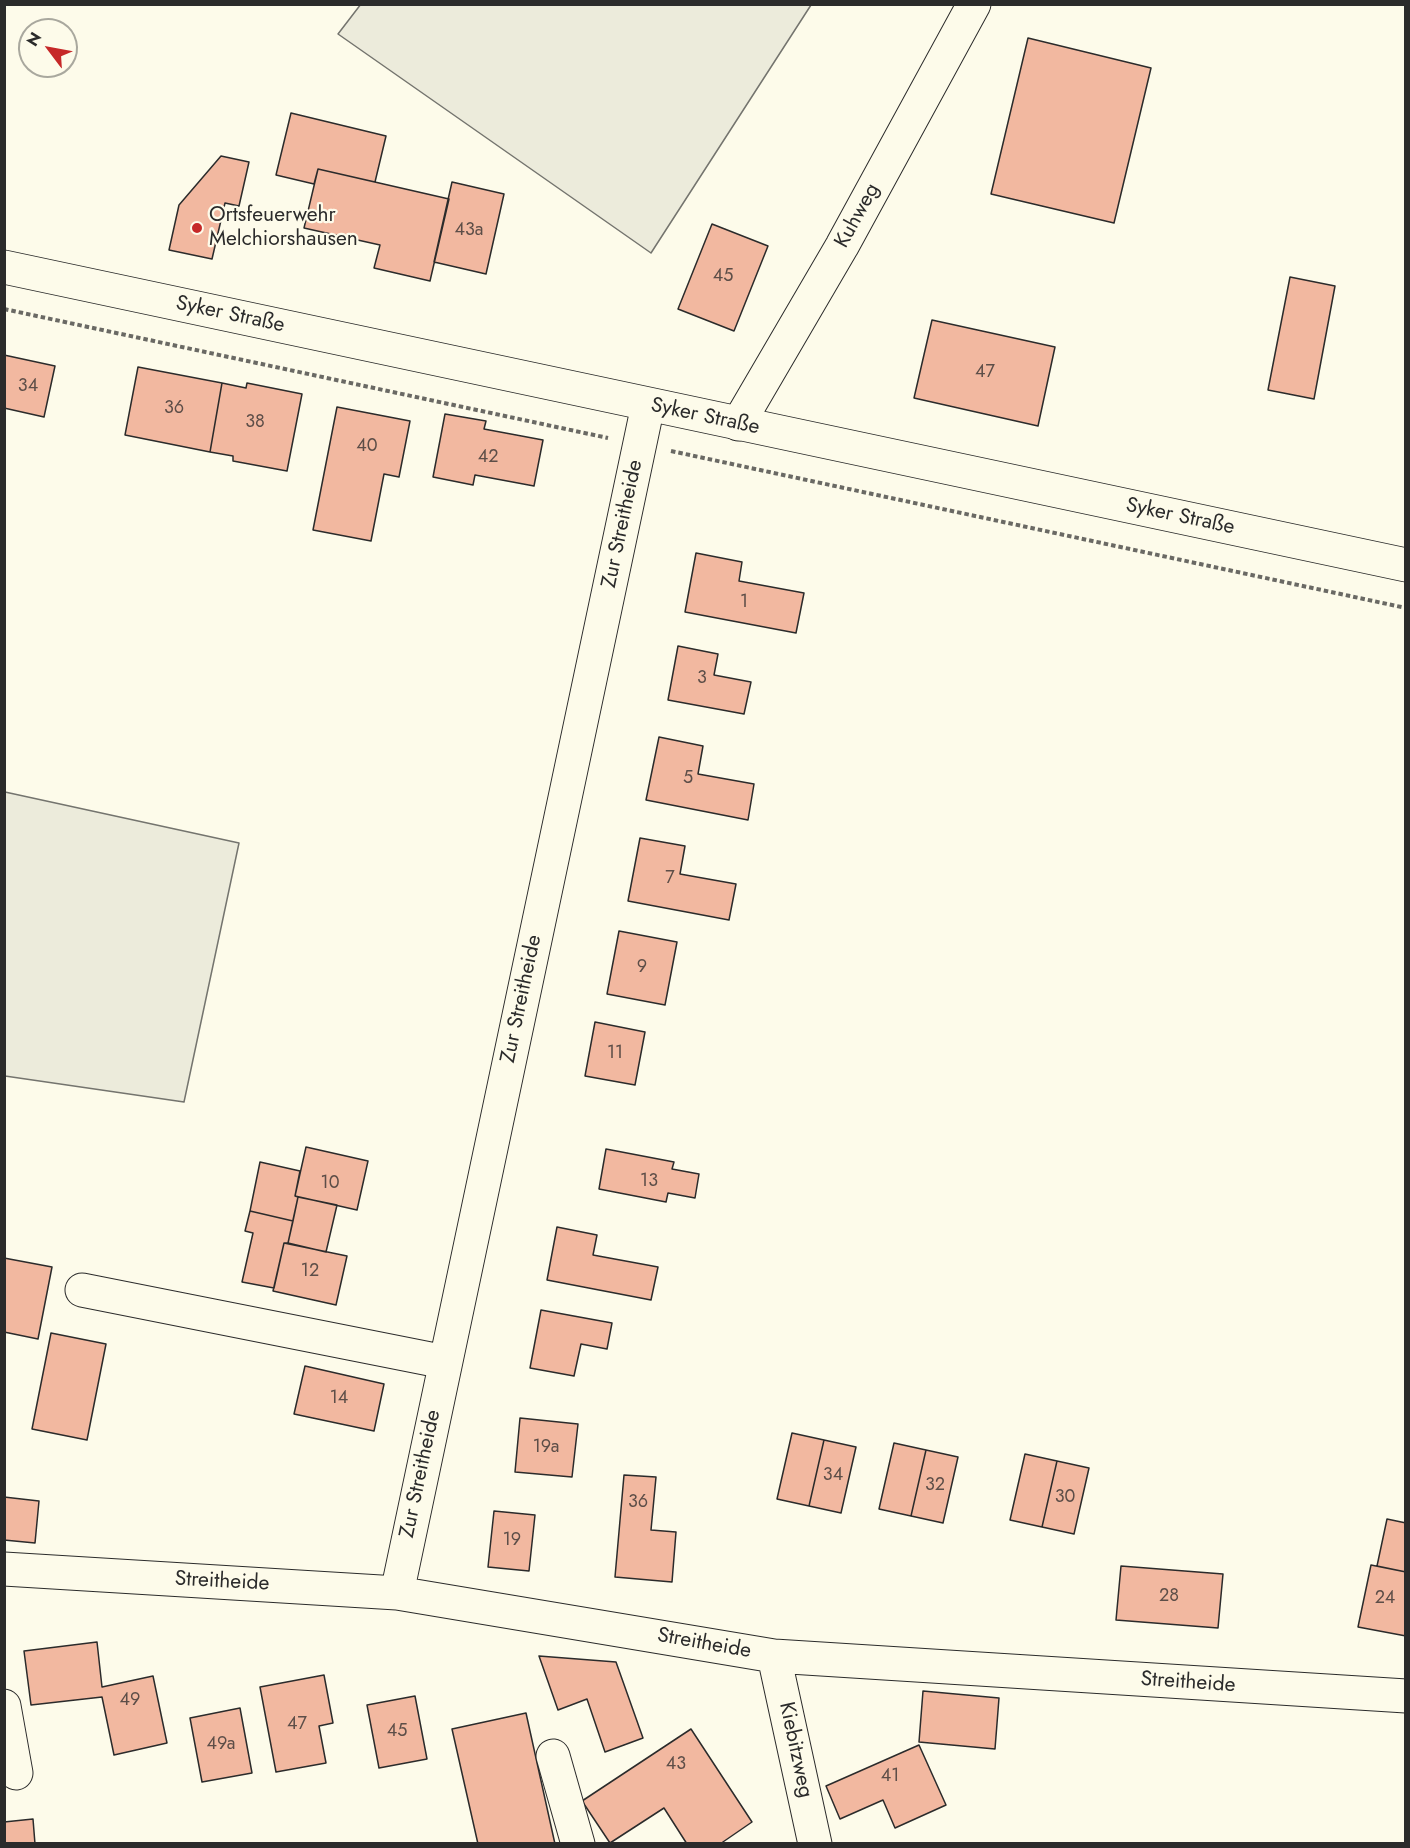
<!DOCTYPE html>
<html>
<head>
<meta charset="utf-8">
<style>
  body { margin:0 }
  #map { position:relative; width:1410px; height:1848px; overflow:hidden; background:#fdfbea; font-family:Jost,sans-serif }
  canvas { display:block }
  .frame { position:absolute; inset:0; border:6px solid #2b2b2b; pointer-events:none }
  .north { position:absolute; left:18px; top:18px; width:60px; height:60px; box-sizing:border-box; background:#fdfbea; border:2px solid #a9a89e; border-radius:50%; rotate:302deg; font-size:16px; font-weight:700; line-height:24px; text-align:center; color:#2b2b2b }
  .north::after { content:''; display:block; margin:auto; width:21px; height:27px; background:#c62828; clip-path:polygon(50% 0,100% 100%,50% 72%,0 100%) }
</style>
</head>
<body>
<div id="map">
<canvas width="1410" height="1848"></canvas>
<div class="frame"></div>
<div class="north">N</div>
</div>
<script>
const context = document.querySelector('canvas').getContext('2d');
context.lineJoin = 'round';
function fillPath(path, color) {
  context.fillStyle = color;
  context.fill(path, 'evenodd');
}
function trace(path, color, width, dash) {
  context.strokeStyle = color;
  context.lineWidth = width;
  context.lineCap = dash ? 'butt' : 'round';
  context.setLineDash(dash || []);
  context.stroke(path);
}
function drawText(font, color, halo, rows, align = 'center') {
  context.font = font + ' Jost,sans-serif';
  context.lineWidth = 4.5;
  context.setLineDash([]);
  context.textBaseline = 'middle';
  context.strokeStyle = halo;
  context.fillStyle = color;
  for (const [text, x, y, turn = 0] of rows) {
    context.save();
    context.translate(x, y);
    context.rotate((+turn || 0) * Math.PI / 180);
    context.textAlign = isNaN(turn) ? turn : align;
    if (halo) context.strokeText(text, 0, 0);
    context.fillText(text, 0, 0);
    context.restore();
  }
}
const green = new Path2D(`
  M361,4H811V5L651,253L338,34Z
  M5,792L239,843L184,1102L5,1076Z`);
const building = new Path2D(`
  M1028,38L1151,68L1114,223L991,194Z
  M291,113L386,136L375,182L318,169L314,184L276,175Z
  M221,156L249,162L239,206L225,203L212,259L169,250L179,205Z
  M318,169L449,199L430,281L374,268L380,245L304,228Z
  M452,182L504,194L486,274L434,262Z
  M712,224L768,246L734,331L678,309Z
  M1290,277L1335,286L1314,399L1268,390Z
  M932,320L1055,347L1038,426L914,398Z
  M4,355L55,366L44,417L4,408Z
  M138,367L222,383L210,452L125,435Z
  M222,383L246,388L247,383L302,394L287,471L233,461V456L210,452Z
  M337,407L410,421L399,477L384,474L371,541L313,530Z
  M445,414L486,421L484,429L543,440L534,486L475,475L473,485L433,477Z
  M696,553L742,562L739,581L804,593L796,633L685,612Z
  M678,646L718,654L714,675L751,682L744,714L668,700Z
  M659,737L703,746L698,774L754,784L748,820L646,800Z
  M640,838L685,846L680,874L736,884L729,920L628,901Z
  M619,931L677,942L665,1005L607,994Z
  M595,1022L645,1032L635,1085L585,1076Z
  M306,1147L368,1161L357,1210L295,1196Z
  M606,1149L674,1162L672,1169L699,1174L695,1198L668,1193L666,1202L599,1189Z
  M260,1162L300,1171L295,1196L298,1197L293,1221L250,1211Z
  M298,1197L337,1205L326,1252L288,1243Z
  M250,1211L293,1221L288,1243H284L274,1288L242,1282L253,1233L245,1231Z
  M557,1227L597,1235L593,1255L658,1267L651,1300L547,1280Z
  M284,1243L347,1256L336,1305L273,1291Z
  M4,1258L52,1267L38,1339L4,1332Z
  M541,1310L612,1323L607,1349L581,1344L574,1376L530,1368Z
  M51,1333L106,1344L87,1440L32,1429Z
  M305,1366L384,1384L374,1431L294,1414Z
  M520,1418L578,1424L572,1477L515,1472Z
  M792,1433L824,1440L809,1506L777,1499Z
  M824,1440L856,1447L841,1513L809,1506Z
  M894,1443L926,1450L911,1516L879,1509Z
  M926,1450L958,1457L943,1523L911,1516Z
  M1025,1454L1057,1461L1042,1527L1010,1520Z
  M1057,1461L1089,1468L1074,1534L1042,1527Z
  M624,1475L656,1477L651,1530L676,1532L672,1582L615,1577Z
  M4,1497L39,1501L35,1543L4,1540Z
  M494,1511L535,1515L529,1571L488,1567Z
  M1387,1519L1406,1523V1572L1377,1566Z
  M1371,1565L1406,1572V1636L1358,1627Z
  M1121,1566L1223,1574L1218,1628L1116,1620Z
  M97,1642L102,1687L153,1676L167,1743L114,1755L102,1697L31,1705L24,1651Z
  M539,1656L616,1662L643,1738L605,1752L587,1699L558,1710Z
  M324,1675L333,1723L319,1726L326,1763L276,1772L260,1687Z
  M923,1691L999,1698L995,1749L919,1742Z
  M415,1696L427,1759L379,1768L367,1705Z
  M240,1708L252,1773L202,1782L190,1718Z
  M526,1713L555,1844H478L452,1729Z
  M691,1729L752,1822L720,1844H687L664,1808L610,1843L582,1801Z
  M919,1745L946,1805L895,1828L883,1800L840,1819L826,1786Z
  M33,1819L35,1844H4V1822Z`);
const path = new Path2D(`
  M4,309L608,438
  M671,451L1406,608`);
const minor = new Path2D(`
  M738,424L842,246L974,4
  M82,1290L445,1362
  M4,1569L397,1593L774,1656L1406,1696
  M397,1593L648,405
  M774,1656L815,1844
  M4,1706L16,1773
  M553,1756L578,1844`);
const major = new Path2D(`
  M4,267L1406,565`);
const markers = [
  [197,228,6,"#c62828"]
];
const numberNames = [
  ["43a",469,231],
  ["45",723,277],
  ["47",985,373],
  ["34",28,387],
  ["36",174,409],
  ["38",255,423],
  ["40",367,447],
  ["42",488,458],
  ["1",744,603],
  ["3",702,679],
  ["5",688,779],
  ["7",670,879],
  ["9",642,968],
  ["11",615,1054],
  ["13",649,1182],
  ["10",330,1184],
  ["12",310,1272],
  ["14",339,1399],
  ["19a",546,1448],
  ["34",833,1476],
  ["32",935,1486],
  ["30",1065,1498],
  ["36",638,1503],
  ["19",512,1541],
  ["28",1169,1597],
  ["24",1385,1599],
  ["49",130,1701],
  ["47",297,1725],
  ["45",397,1732],
  ["49a",221,1745],
  ["43",676,1765],
  ["41",890,1777]
];
const poiNames = [
  ["Ortsfeuerwehr",209,216],
  ["Melchiorshausen",209,240]
];
const streetNames = [
  ["Kuhweg",858,216,-61],
  ["Syker Straße",230,315,12],
  ["Syker Straße",705,417,12],
  ["Syker Straße",1180,517,12],
  ["Zur Streitheide",623,524,-78],
  ["Zur Streitheide",522,999,-78],
  ["Zur Streitheide",421,1474,-78],
  ["Streitheide",222,1582,3],
  ["Streitheide",704,1644,10],
  ["Streitheide",1188,1683,4],
  ["Kiebitzweg",795,1750,78]
];
fillPath(green, '#ecebdb');
trace(green, '#74746e', 1.5);
fillPath(building, '#f2b8a0');
trace(building, '#2b2b2b', 1.5);
trace(minor, '#2b2b2b', 35);
trace(major, '#2b2b2b', 35);
trace(path, '#6a6964', 4, [4.5, 3]);
trace(minor, '#fdfbea', 33);
trace(major, '#fdfbea', 33);
for (const [x, y, r, color] of markers) {
  const dot = new Path2D();
  dot.arc(x, y, r, 0, 2 * Math.PI);
  context.fillStyle = color;
  context.fill(dot);
  trace(dot, '#fdfbea', 2);
}
drawText('18px', '#5d4e48', null, numberNames);
drawText('21px', '#2b2b2b', '#fdfbea', poiNames, 'left');
drawText('21px', '#2b2b2b', '#fdfbea', streetNames);
</script>
</body>
</html>
